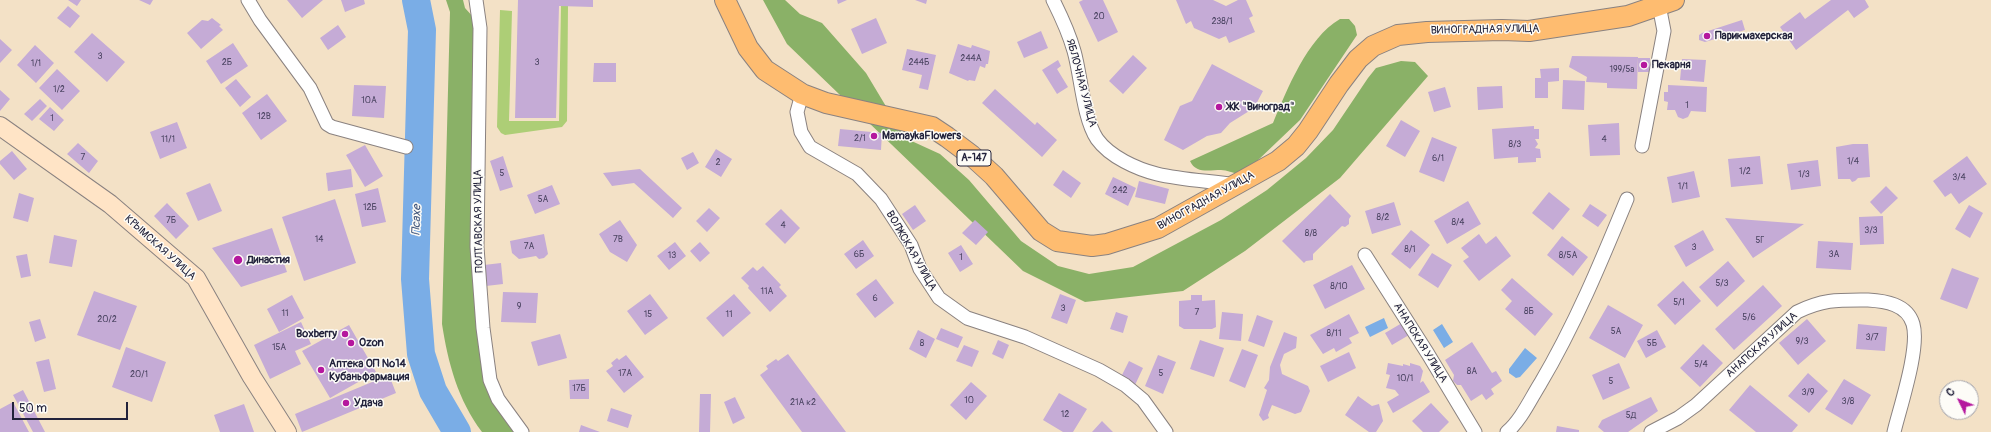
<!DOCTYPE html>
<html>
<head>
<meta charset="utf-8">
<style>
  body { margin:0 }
  #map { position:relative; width:1991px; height:432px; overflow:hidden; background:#f3e1c6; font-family:Pangolin,sans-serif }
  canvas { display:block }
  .north { position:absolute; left:1939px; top:380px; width:40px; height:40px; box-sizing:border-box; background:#fdfcf7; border:1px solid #a5a5ac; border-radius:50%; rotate:313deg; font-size:11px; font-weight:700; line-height:16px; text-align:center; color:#22223b }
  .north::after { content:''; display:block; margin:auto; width:14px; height:18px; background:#b5179e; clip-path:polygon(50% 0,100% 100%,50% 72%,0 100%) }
  .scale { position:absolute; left:12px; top:402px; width:116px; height:18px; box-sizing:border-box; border:2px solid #22223b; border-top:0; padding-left:5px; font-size:12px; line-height:14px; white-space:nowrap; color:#22223b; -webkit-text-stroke:3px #fdfcf7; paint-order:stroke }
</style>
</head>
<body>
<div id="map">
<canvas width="1991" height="432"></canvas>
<div class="north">С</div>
<div class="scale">50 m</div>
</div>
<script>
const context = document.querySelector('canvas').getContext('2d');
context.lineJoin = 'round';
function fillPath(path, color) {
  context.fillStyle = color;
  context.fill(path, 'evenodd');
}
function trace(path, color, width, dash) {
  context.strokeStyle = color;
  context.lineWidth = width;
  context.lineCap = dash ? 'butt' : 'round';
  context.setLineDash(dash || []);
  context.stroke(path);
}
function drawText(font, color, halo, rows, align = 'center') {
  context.font = font + ' Pangolin,sans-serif';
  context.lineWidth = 3;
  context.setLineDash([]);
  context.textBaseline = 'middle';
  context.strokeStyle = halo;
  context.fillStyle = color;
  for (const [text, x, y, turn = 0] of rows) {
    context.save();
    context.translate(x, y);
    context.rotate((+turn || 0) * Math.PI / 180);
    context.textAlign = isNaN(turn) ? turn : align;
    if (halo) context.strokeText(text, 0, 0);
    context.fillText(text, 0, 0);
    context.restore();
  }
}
const green = new Path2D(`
  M561,6H568L567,121L562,127L505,135L501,133L497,127L500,10L512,11L509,121H559Z`);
const forest = new Path2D(`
  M446,0H463L465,8L474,18L480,345L516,432H482C458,400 448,363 442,324L450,12Z
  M763,0H785L800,14L822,23L866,73L905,138L940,154L969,180L1021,241L1058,266L1089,274L1133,267L1221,220L1267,190L1306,158L1333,130L1368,78L1376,68L1401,61L1415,62L1428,76L1340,178L1245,251L1183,291L1085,302L1023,271L787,44Z
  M1340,19H1349L1355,26L1357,35L1300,120L1255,163L1239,174C1233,173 1227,170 1221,170C1209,170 1196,174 1190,161L1273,123C1287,90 1307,38 1340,19Z`);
const water = new Path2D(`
  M1384,318L1388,328L1370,337L1365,327Z
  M1442,324L1453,342L1444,348L1433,330Z
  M1525,348L1537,358L1520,377L1516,378L1509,373V369Z`);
const river = new Path2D(`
  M416,0L422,30L415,279L421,354L433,391L457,432`);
const building = new Path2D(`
  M68,0H81L77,6Z
  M139,0H153L150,5Z
  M287,0H323L302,18Z
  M341,0H364L365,4L345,12Z
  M518,0H593V7L559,6L556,118H515Z
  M837,0H847L838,4Z
  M915,0H927L926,4Z
  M1083,0H1103L1118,32L1098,42L1079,2Z
  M1176,0H1213L1226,6L1238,0H1246L1253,16L1249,18L1255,32L1229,43L1226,36L1219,39L1194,28L1191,21L1186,24Z
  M1831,0H1865L1869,7L1854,18L1848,10L1796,50L1780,27L1800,12L1805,19Z
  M68,6L80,16L70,28L57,18Z
  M212,18L221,25L219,26L223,30L201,49L187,33L202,20L208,21Z
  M876,18L887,43L862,54L851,29Z
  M1742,20L1745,30L1705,42L1699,40V35L1702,33Z
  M338,25L346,37L328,50L320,38Z
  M1041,31L1048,48L1024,58L1017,42Z
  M92,33L125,62L107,82L74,52Z
  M0,39L12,50L0,63Z
  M233,43L248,66L221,84L206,61Z
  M958,44L971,48L972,45L990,51L988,64H986L985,68L980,66L975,81L969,80L968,81L949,73Z
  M35,45L54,63L36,83L17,65Z
  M907,49L936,55L928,90L919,88L922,75L902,70Z
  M1133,55L1147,68L1123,94L1109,81Z
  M1572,56L1638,57L1637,89L1607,88V83L1586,82L1587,77L1569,67Z
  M1638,58H1650V72H1638Z
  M1682,59L1706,60L1704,82L1680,80Z
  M1058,60L1061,66L1057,69L1068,87L1057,94L1042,70Z
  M594,63H616V82H593Z
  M1212,64L1263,91L1254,108L1230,123L1221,133L1207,136L1183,150L1164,140L1180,106L1192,101Z
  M1559,68V81L1548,82V98H1535V78H1541L1540,69Z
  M57,69L80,91L62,110L39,88Z
  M236,79L251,97L240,107L225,88Z
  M1563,80L1585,81L1584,110L1562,109Z
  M354,85L386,86L384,118L352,116Z
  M1668,85L1707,87L1706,112L1691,111L1688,117L1683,119L1678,117L1675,110H1667L1668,102L1664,101V92H1668Z
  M1502,86L1503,108L1478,110L1477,87Z
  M1445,87L1451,107L1434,112L1428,92Z
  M995,89L1035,125L1037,122L1057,140L1042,157L982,103Z
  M0,90L10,99L0,111Z
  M267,94L287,121L261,140L242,113Z
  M40,99L47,106L32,121L24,114Z
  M50,107L64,120L54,131L39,119Z
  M1401,120L1420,131L1405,157L1386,146Z
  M177,122L187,148L160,159L150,132Z
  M1619,123L1620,155L1590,156L1588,125Z
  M1534,126V129H1539V139H1535L1538,144L1535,148L1540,149L1541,158H1536V162L1518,163V157L1494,159L1492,129Z
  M840,129L882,133L881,150L838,146Z
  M1432,137L1457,147L1444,182L1419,172Z
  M78,143L98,161L89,173L67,154Z
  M1853,144H1868L1870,177L1858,178L1855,181L1852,182L1850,179H1838L1836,147Z
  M365,145L383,176L365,187L346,155Z
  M716,149L732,159L721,177L705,167Z
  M12,151L27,169L14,180L0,164V161Z
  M693,152L699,163L687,170L681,158Z
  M503,156L513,187L500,191L490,161Z
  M1760,156L1763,184L1731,187L1728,159Z
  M1967,156L1987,184L1959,204L1951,193L1945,197L1933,181Z
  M1818,160L1821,186L1791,190L1787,164Z
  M351,169L353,187L328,191L326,173Z
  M640,169L682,208L673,218L634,183L612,186L603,173Z
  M1063,170L1081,183L1071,198L1053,185Z
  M1694,171L1700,197L1672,203L1667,177Z
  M1113,177L1136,188L1128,206L1105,194Z
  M1139,181L1169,189L1165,204L1135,197Z
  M210,183L222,211L198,221L186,193Z
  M552,185L560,204L535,214L527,195Z
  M1886,186L1898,198L1881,214L1870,202Z
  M378,188L386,222L362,227L355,194Z
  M1549,192L1570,209L1553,230L1532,213Z
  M19,193L34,198L28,222L13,218Z
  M1330,194L1351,216L1349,219V224L1345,227L1342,226L1313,254V260L1306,261L1304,263L1282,241Z
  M335,199L356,263L304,281L282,217Z
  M1468,201L1481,224L1447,244L1434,221Z
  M1394,202L1401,225L1372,234L1365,211Z
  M167,203L189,226L176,239L154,216Z
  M1590,204L1607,215L1598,227L1582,216Z
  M915,205L926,221L913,230L902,214Z
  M1969,205L1983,213L1970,238L1955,229Z
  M709,208L720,218L707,232L696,221Z
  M781,209L800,228L785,244L765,224Z
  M1883,216L1884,244L1860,245L1859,217Z
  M1725,218L1804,224L1753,258Z
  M620,220L637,245L627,262L610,252L599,234Z
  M975,220L988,232L976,245L962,233Z
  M272,228L287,272L241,287L212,248Z
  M1411,230L1430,245L1410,269L1391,254Z
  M1703,230L1714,250L1686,267L1674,246Z
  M544,234L548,254L544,258L539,259L536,256L519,259L512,253L510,241Z
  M1479,234L1486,244L1496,236L1511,256L1479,281L1463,261L1469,257L1461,248Z
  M54,235L77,240L72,267L49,263Z
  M1562,236L1588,257L1573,276L1547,255Z
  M863,240L874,256L856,269L844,254Z
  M1818,241L1853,243L1851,270L1816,268Z
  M675,242L686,256L669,270L657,256Z
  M700,242L710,253L700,262L690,251Z
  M961,245L973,264L960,272L948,253Z
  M1432,253L1452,265L1438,288L1418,275Z
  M27,254L31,276L21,278L16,256Z
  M1728,261L1745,281L1717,307L1699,287Z
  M501,263L503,284L486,286L484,265Z
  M1352,265L1365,289L1325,309L1313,285Z
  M763,266L781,285L779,287L787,296L770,312L748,288L749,286L741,278L753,267L757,271Z
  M1952,268L1979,278L1967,309L1940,299Z
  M1512,278L1553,314L1535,336L1505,309L1512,301L1501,290Z
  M876,279L894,303L875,318L856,294Z
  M1683,281L1701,301L1675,325L1657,305Z
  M1763,285L1782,306L1734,350L1715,329Z
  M94,291L137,306L120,350L77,335Z
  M503,292L538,293L536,323L501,322Z
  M650,294L668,318L645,335L627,311Z
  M734,294L751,313L723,337L706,318Z
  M1060,294L1076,300L1067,324L1051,318Z
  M292,295L304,318L279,332L267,309Z
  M1191,295H1202V301L1215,300L1216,327L1212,329H1184L1179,326V301L1191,300Z
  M1608,305L1643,325L1625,358L1589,338Z
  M1116,312L1128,316L1123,333L1110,329Z
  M1222,312L1243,314L1241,341L1219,339Z
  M1349,314L1359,333L1349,338L1352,343L1336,352L1334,348L1323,354L1310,335Z
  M1257,315L1273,321L1264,347L1248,341Z
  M40,319L46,338L35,342L29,322Z
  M1807,319L1826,341L1798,365L1779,343Z
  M301,322L311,344L295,351L301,364L270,379L254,345Z
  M1402,323L1409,335L1392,345L1385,333Z
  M1858,324L1887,327L1885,351L1856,349Z
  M349,325L376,372L330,398L302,351Z
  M941,328L963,337L958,348L936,339Z
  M918,330L935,339L926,358L909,349Z
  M1657,330L1666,347L1646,358L1637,341Z
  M1284,332L1297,337L1296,348L1284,354L1280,365L1282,374L1308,386L1310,391L1301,412L1295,414L1272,405L1268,415L1269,418L1263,421L1259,415L1267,390L1264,388L1269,380L1270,367Z
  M560,334L567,358L538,366L531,342Z
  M998,340L1009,345L1003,359L992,354Z
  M1200,340L1224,348L1214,377L1190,369Z
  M1472,342L1492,373L1496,371L1502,381L1491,389L1494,394L1486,400L1482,394L1471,401L1461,385H1457L1453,381L1454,375L1445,360Z
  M1703,344L1723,363L1700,387L1680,368Z
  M964,345L979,351L972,367L956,361Z
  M126,347L166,362L152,402L112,387Z
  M1242,349L1258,355L1245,388L1229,381Z
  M1349,352L1356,368L1328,382L1320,366Z
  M788,354L846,432H802L760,375L768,369L766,366L776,359L778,361Z
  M626,355L644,377L624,393L606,371L613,366L611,363L617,358L619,360Z
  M1158,355L1176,362L1163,394L1145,386Z
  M49,359L56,389L44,392L36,362Z
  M1129,361L1143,368L1135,385L1121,377Z
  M1388,363L1403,366V364L1410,366V363L1420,366L1423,371L1420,383L1423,381L1430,392L1393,413L1387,402L1399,395L1395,390L1386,388L1390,375L1386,374Z
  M1619,363L1630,388L1603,400L1592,375Z
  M1808,373L1828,391L1809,413L1788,396Z
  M389,375L396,393L302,432L295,414Z
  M589,379V399H570L569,380Z
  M1844,379L1871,395L1852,425L1825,409Z
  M971,382L987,396L966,420L950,405Z
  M1750,385L1798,425L1792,432H1756L1729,410Z
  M23,390L45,432H33L13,395Z
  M1059,393L1087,409L1073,432H1063L1043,420Z
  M700,394H711L710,432H699Z
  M1358,396L1372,406L1379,404L1383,421L1376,432H1369L1345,415Z
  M735,397L745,418L733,424L724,402Z
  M1651,397L1658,411L1628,432H1604L1598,427L1602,420Z
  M13,402L29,432H0V409Z
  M1431,403L1449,422L1439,432H1423L1412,421Z
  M244,404L254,432H220L214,415Z
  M611,408L632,415L628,428L607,421Z
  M1102,421L1113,432H1092Z
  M581,425L600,432H579Z
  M1557,426L1579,430V432H1556Z`);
const street = new Path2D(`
  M248,0L260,20L310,88L327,124L332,127L406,147
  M476,0L480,28L477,247L483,328L490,380L498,399L522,432
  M1053,0C1061,16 1069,33 1074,51C1081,75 1083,118 1097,139C1110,157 1137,169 1157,174C1182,180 1210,181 1236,185
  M802,94L797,112L801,132L810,147L857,174L881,199L911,245L920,269L939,298L967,318L1025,337L1099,370L1125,385L1143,400L1166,432
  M1642,146L1664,31L1658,0
  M1365,255L1428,354L1475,432
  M1507,432C1521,420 1530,400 1540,384C1575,325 1601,262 1627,199
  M1651,432L1678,418L1696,405L1797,312C1824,299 1838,300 1868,300C1885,301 1907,304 1913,324C1920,348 1900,407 1894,432`);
const secondary = new Path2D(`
  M0,126L110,204L196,278L252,377L287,432`);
const primary = new Path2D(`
  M725,0L748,48L765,70L802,94L826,103L932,127L947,137L971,155L994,176L1041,231L1057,241L1092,246L1107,244L1158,228L1278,161L1296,146L1308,131L1339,84L1358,59L1373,46L1398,35L1427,32L1502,30L1529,31L1628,16L1674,0`);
const markers = [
  [1707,36,4,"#b5179e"],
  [1644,65,4,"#b5179e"],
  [1219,107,4,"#b5179e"],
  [874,136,4,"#b5179e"],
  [238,260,5,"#b5179e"],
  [345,334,4,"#b5179e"],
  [351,343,4,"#b5179e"],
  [321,370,4,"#b5179e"],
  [346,403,4,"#b5179e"]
];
const numberNames = [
  ["20",1099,17],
  ["238/1",1222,22],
  ["3",100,57],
  ["244А",971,59],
  ["2Б",227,63],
  ["3",537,63],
  ["244Б",919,63],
  ["1/1",36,64],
  ["199/5а",1622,70],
  ["1/2",59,90],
  ["10А",369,101],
  ["1",1687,106],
  ["12В",264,117],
  ["1",52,119],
  ["2/1",860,139],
  ["11/1",168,140],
  ["4",1604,140],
  ["8/3",1515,145],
  ["7",83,158],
  ["6/1",1438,159],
  ["1/4",1853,162],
  ["2",718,163],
  ["1/2",1745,172],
  ["5",502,174],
  ["1/3",1804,175],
  ["3/4",1959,178],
  ["1/1",1683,187],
  ["242",1120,191],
  ["5А",543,200],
  ["12Б",370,208],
  ["8/2",1383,218],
  ["7Б",171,221],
  ["8/4",1458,223],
  ["4",783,226],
  ["3/3",1871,231],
  ["8/8",1311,234],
  ["14",319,240],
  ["7В",618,240],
  ["5Г",1760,241],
  ["7А",529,247],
  ["3",1694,248],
  ["8/1",1410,250],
  ["6Б",859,255],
  ["3А",1834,255],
  ["13",672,256],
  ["8/5А",1568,256],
  ["1",961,258],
  ["5/3",1722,284],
  ["8/10",1339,287],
  ["11А",767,292],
  ["6",875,299],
  ["5/1",1679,303],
  ["9",519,307],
  ["3",1063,309],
  ["8Б",1529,312],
  ["7",1197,313],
  ["11",285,314],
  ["15",648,315],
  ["11",729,315],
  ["5/6",1749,318],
  ["20/2",107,320],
  ["5А",1616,332],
  ["8/11",1334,334],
  ["3/7",1872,338],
  ["9/3",1802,342],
  ["8",922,344],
  ["5Б",1652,344],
  ["15А",279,348],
  ["5/4",1701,365],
  ["8А",1472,372],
  ["17А",625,374],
  ["5",1161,374],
  ["20/1",139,375],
  ["10/1",1405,379],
  ["5",1611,382],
  ["17Б",579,389],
  ["3/9",1808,393],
  ["10",969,401],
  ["3/8",1848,402],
  ["21А к2",803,403],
  ["12",1065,415],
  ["5Д",1631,416]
];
const shields = [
  [974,158,34]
];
const shieldNames = [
  ["А-147",974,158]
];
const streetNames = [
  ["ВИНОГРАДНАЯ УЛИЦА",1485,30,-1],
  ["ЯБЛОЧНАЯ УЛИЦА",1081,83,75],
  ["ВИНОГРАДНАЯ УЛИЦА",1206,201,-29],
  ["ПОЛТАВСКАЯ УЛИЦА",479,221,-91],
  ["КРЫМСКАЯ УЛИЦА",160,248,42],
  ["ВОЛЖСКАЯ УЛИЦА",911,251,60],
  ["АНАПСКАЯ УЛИЦА",1420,343,58],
  ["АНАПСКАЯ УЛИЦА",1762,345,-42]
];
const poiNames = [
  ["Парикмахерская",1715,36],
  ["Пекарня",1652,65],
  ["ЖК \"Виноград\"",1227,107],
  ["MamaykaFlowers",882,136],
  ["Династия",247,260],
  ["Boxberry",337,334,"right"],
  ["Ozon",359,343],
  ["Аптека ОП №14",329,364],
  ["Кубаньфармация",329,377],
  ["Удача",354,403]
];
const waterNames = [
  ["Псахе",417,220,-88]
];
fillPath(green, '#adce76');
fillPath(forest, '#8ab167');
fillPath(water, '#7aade6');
trace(river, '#7aade6', 28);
fillPath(building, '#c5abd6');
trace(street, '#8a8280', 15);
trace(secondary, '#8a8280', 20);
trace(primary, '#8a8280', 22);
trace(street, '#fff', 13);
trace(secondary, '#ffe4c6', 18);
trace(primary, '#febc70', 20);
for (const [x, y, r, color] of markers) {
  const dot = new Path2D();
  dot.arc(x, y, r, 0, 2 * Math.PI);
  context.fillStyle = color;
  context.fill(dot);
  trace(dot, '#fdfcf7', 1.5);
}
drawText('9px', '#4b4462', null, numberNames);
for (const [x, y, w] of shields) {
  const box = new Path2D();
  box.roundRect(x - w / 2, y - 8, w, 16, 3);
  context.fillStyle = '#fdfcf7';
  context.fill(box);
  trace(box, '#22223b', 1);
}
drawText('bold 10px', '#22223b', null, shieldNames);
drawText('11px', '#22223b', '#fdfcf7', streetNames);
drawText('bold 11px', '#22223b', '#fdfcf7', poiNames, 'left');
drawText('italic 12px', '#455a7f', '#fdfcf7', waterNames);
</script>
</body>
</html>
